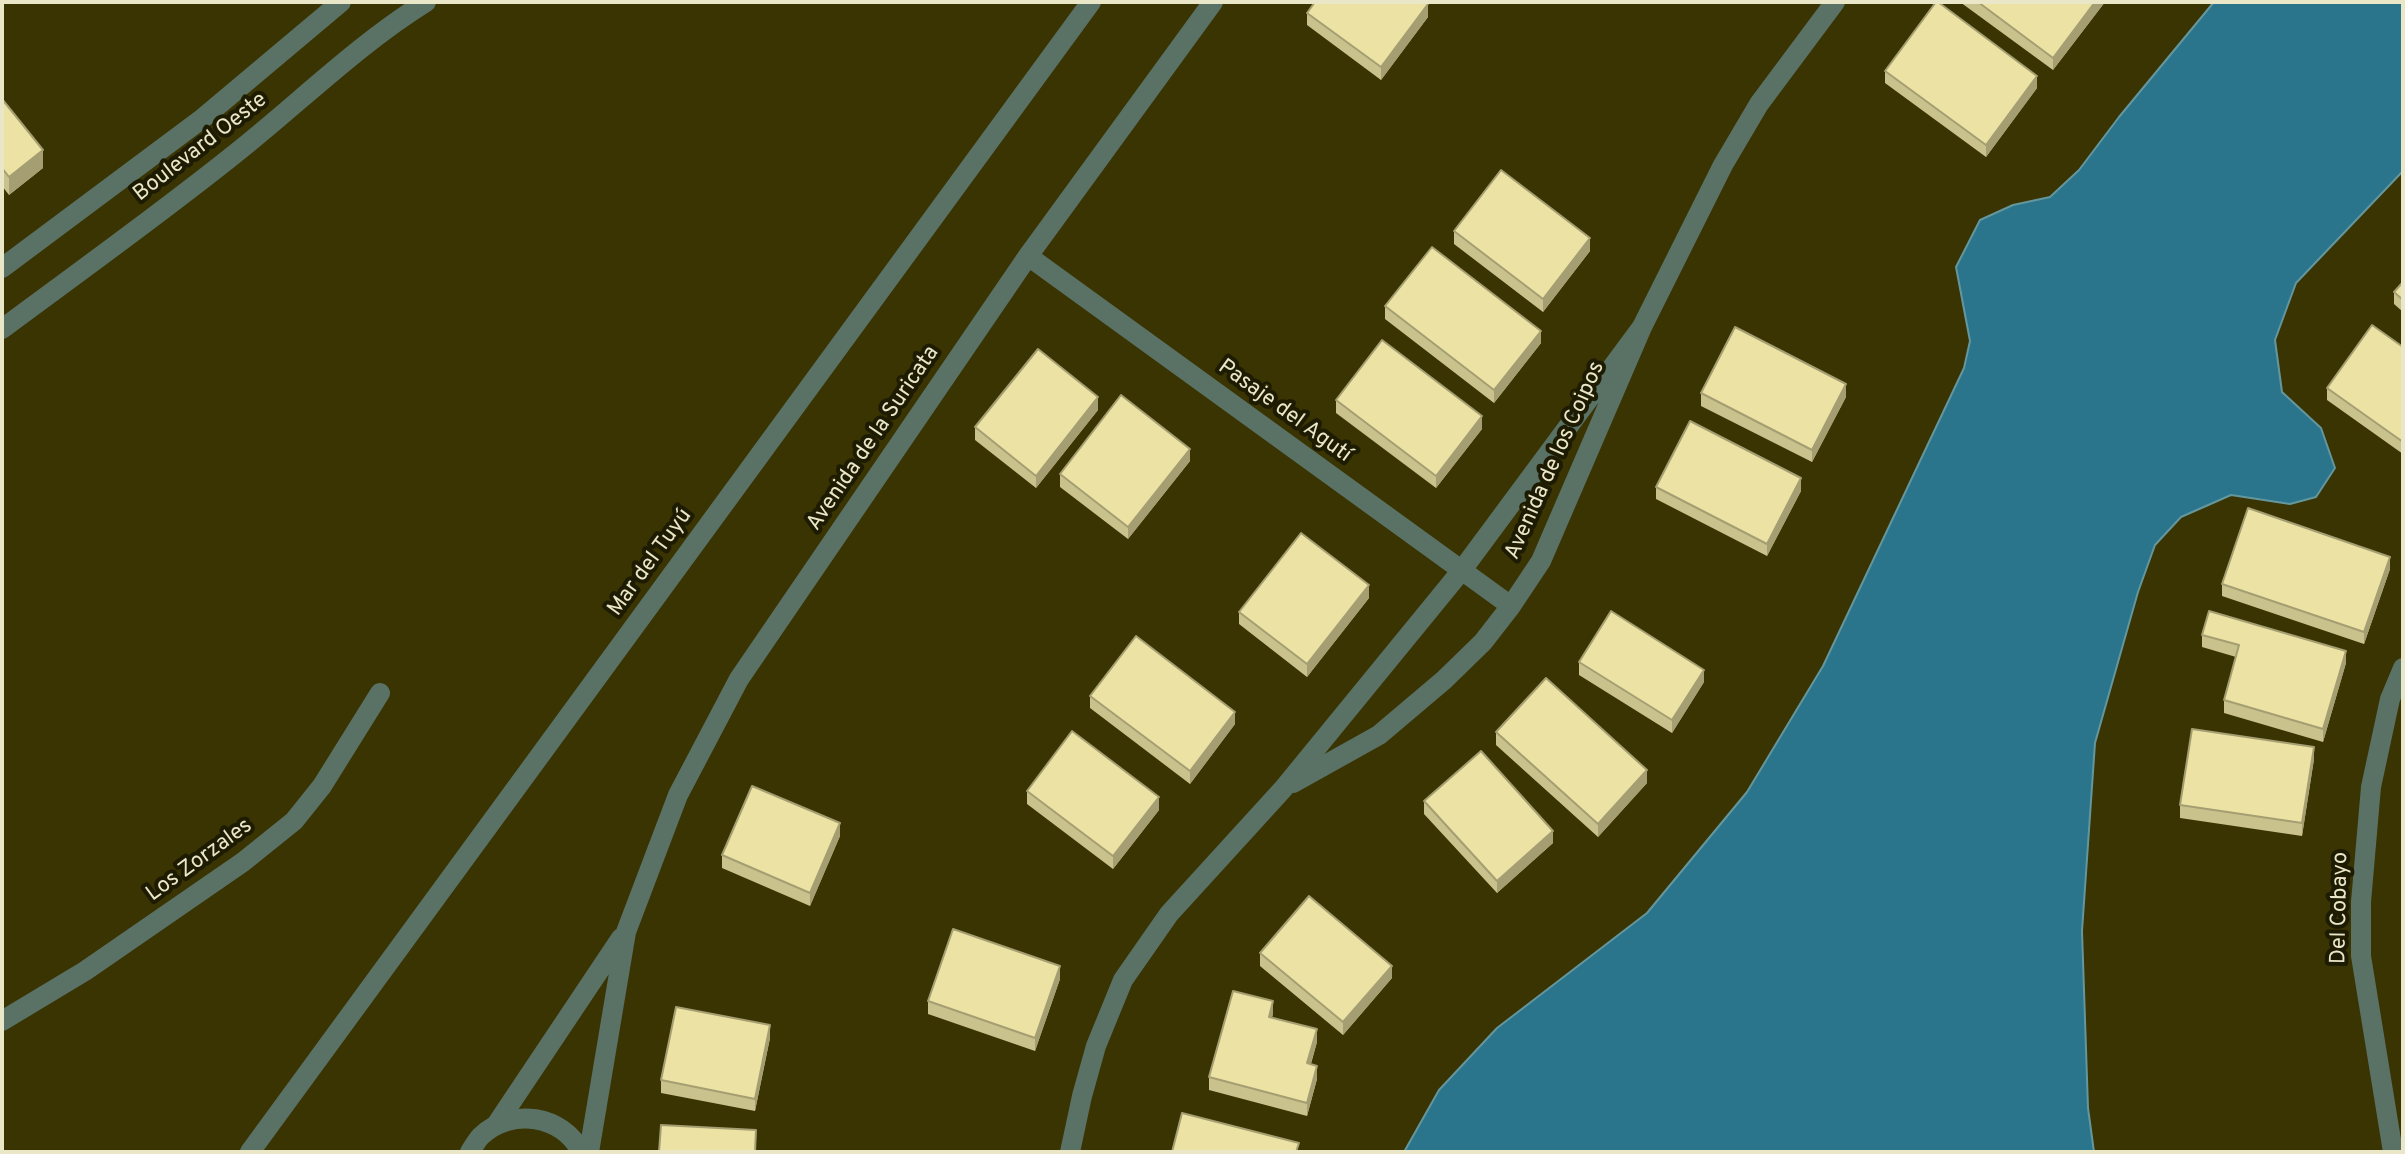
<!DOCTYPE html>
<html>
<head>
<meta charset="utf-8">
<style>
  body { margin:0 }
  #map { position:relative; width:2405px; height:1154px; overflow:hidden; background:#3a3302; font-family:Overpass,sans-serif }
  canvas { display:block }
  .frame { position:absolute; inset:0; border:4px solid #eae6c8; pointer-events:none }
</style>
</head>
<body>
<div id="map">
<canvas width="2405" height="1154"></canvas>
<div class="frame"></div>
</div>
<script>
const context = document.querySelector('canvas').getContext('2d');
context.lineJoin = 'round';
function fillPath(path, color) {
  context.fillStyle = color;
  context.fill(path, 'evenodd');
}
function trace(path, color, width, dash) {
  context.strokeStyle = color;
  context.lineWidth = width;
  context.lineCap = dash ? 'butt' : 'round';
  context.setLineDash(dash || []);
  context.stroke(path);
}
function drawText(font, color, halo, rows, align = 'center') {
  context.font = font + ' Overpass,sans-serif';
  context.lineWidth = 8;
  context.setLineDash([]);
  context.textBaseline = 'middle';
  context.strokeStyle = halo;
  context.fillStyle = color;
  for (const [text, x, y, turn = 0] of rows) {
    context.save();
    context.translate(x, y);
    context.rotate((+turn || 0) * Math.PI / 180);
    context.textAlign = isNaN(turn) ? turn : align;
    if (halo) context.strokeText(text, 0, 0);
    context.fillText(text, 0, 0);
    context.restore();
  }
}
const water = new Path2D(`
  M2214,2H2403V171L2296,283L2275,340L2282,392L2321,428L2335,468L2316,497L2290,504L2231,495L2181,517L2155,545L2138,592L2095,743L2082,931L2088,1108L2094,1152H1404L1439,1090L1497,1028L1647,913L1747,792L1823,666L1964,368L1970,341L1956,267L1980,220L2013,205L2050,197L2079,170L2119,117Z`);
const minor = new Path2D(`
  M1028,256L1511,606
  M2,268L203,118L341,2
  M2,329C80,271 160,214 236,153C299,103 357,45 426,2
  M1293,783L1379,735L1444,680L1483,642L1511,606L1541,561L1642,327L1723,165L1759,104L1835,2
  M2,1021L85,971L243,862L294,821L322,786L380,693
  M496,1125L621,938
  M470,1152C473,1147 477,1140 481,1136C511,1107 563,1115 581,1152
  M589,1152L626,932L678,795L739,679L1028,256L1213,2
  M1070,1152L1082,1096L1096,1046L1123,980L1169,914L1283,789L1462,570L1642,327
  M2393,1152L2361,956V902L2371,787L2390,699L2403,668`);
const tertiary = new Path2D(`
  M250,1152L1091,2`);
const wall = new Path2D(`
  M1960,2H2105L2053,70Z
  M1307,13L1428,17L1381,80L1307,25Z
  M1885,71L2037,88L1986,157L1885,83Z
  M2,99L43,168L9,195L2,186Z
  M1454,231L1590,251L1543,312L1454,244Z
  M2403,282V312L2394,304V292Z
  M1385,306L1541,343L1494,403L1385,319Z
  M2403,347V454L2327,400V388Z
  M1701,393L1846,397L1812,462L1701,406Z
  M1336,400L1482,429L1436,488L1336,413Z
  M1098,410L1036,488L975,440V427Z
  M1190,461L1128,539L1060,487V474Z
  M1656,487L1801,491L1767,556L1656,499Z
  M2390,569L2364,644L2222,596V584Z
  M1369,598L1307,677L1239,624V612Z
  M2202,635L2346,663L2323,742L2224,713V700L2236,657L2202,647Z
  M1579,662L1704,682L1672,733L1579,675Z
  M1090,696L1235,724L1190,784L1090,708Z
  M1496,732L1647,783L1598,837L1496,745Z
  M2314,759L2302,836L2180,818V805Z
  M1027,791L1159,810L1113,869L1027,804Z
  M1424,801L1553,843L1497,893L1424,814Z
  M840,836L810,906L722,868V855Z
  M1260,953L1392,978L1343,1035L1260,966Z
  M1060,979L1035,1051L928,1014V1001Z
  M1273,1014L1272,1017L1317,1042L1311,1064L1317,1079L1307,1116L1209,1090V1077Z
  M770,1038L755,1111L661,1093V1080Z`);
const shadedWall = new Path2D(`
  M2095,2H2105L2053,70V58Z
  M1428,4V17L1381,80V67Z
  M2037,76V88L1986,157V145Z
  M43,150V168L9,195V177Z
  M1590,238V251L1543,312V299Z
  M1541,331V343L1494,403V390Z
  M1846,384V397L1812,462V450Z
  M1098,397V410L1036,488V476Z
  M1482,416V429L1436,488V476Z
  M1190,449V461L1128,539V527Z
  M1801,478V491L1767,556V544Z
  M2390,557V569L2364,644V632Z
  M1369,585V598L1307,677V664Z
  M2346,651V663L2323,742V729Z
  M1704,670V682L1672,733V720Z
  M1235,712V724L1190,784V771Z
  M2314,747V759L2302,836V823Z
  M1647,770V783L1598,837V824Z
  M1159,797V810L1113,869V856Z
  M840,823V836L810,906V893Z
  M1553,831V843L1497,893V881Z
  M1060,966V979L1035,1051V1038Z
  M1392,966V978L1343,1035V1022Z
  M1273,1001V1014L1269,1029V1017Z
  M770,1025V1038L755,1111V1099Z
  M1317,1029V1042L1307,1076V1063Z
  M1317,1066V1079L1307,1116V1103Z`);
const building = new Path2D(`
  M1315,2H1426L1428,4L1381,67L1307,13Z
  M1936,2H1938L2037,76L1986,145L1885,71Z
  M1978,2H2095L2053,58Z
  M2,99L43,150L9,177L2,168Z
  M1501,170L1590,238L1543,299L1454,231Z
  M1432,247L1541,331L1494,390L1385,306Z
  M2403,282V300L2394,292Z
  M2372,325L2403,347V442L2327,388Z
  M1735,327L1846,384L1812,450L1701,393Z
  M1382,340L1482,416L1436,476L1336,400Z
  M1038,349L1098,397L1036,476L975,427Z
  M1121,395L1190,449L1128,527L1060,474Z
  M1690,421L1801,478L1767,544L1656,487Z
  M2248,508L2390,557L2364,632L2222,584Z
  M1301,533L1369,585L1307,664L1239,612Z
  M1611,611L1704,670L1672,720L1579,662Z
  M2209,611L2346,651L2323,729L2224,700L2239,645L2202,635Z
  M1136,636L1235,712L1190,771L1090,696Z
  M1546,678L1647,770L1598,824L1496,732Z
  M2192,729L2314,747L2302,823L2180,805Z
  M1072,731L1159,797L1113,856L1027,791Z
  M1481,751L1553,831L1497,881L1424,801Z
  M752,786L840,823L810,893L722,855Z
  M1309,896L1392,966L1343,1022L1260,953Z
  M953,929L1060,966L1035,1038L928,1001Z
  M1233,991L1273,1001L1269,1017L1317,1029L1307,1063L1317,1066L1307,1103L1209,1077Z
  M676,1007L770,1025L755,1099L661,1080Z
  M1182,1113L1299,1143L1296,1152H1172Z
  M661,1125L756,1130L755,1152H659Z`);
const streetNames = [
  ["Boulevard Oeste",201,148,-38],
  ["Pasaje del Agutí",1284,412,36],
  ["Avenida de la Suricata",874,439,-56],
  ["Avenida de los Coipos",1556,461,-66],
  ["Mar del Tuyú",651,563,-54],
  ["Los Zorzales",200,861,-36],
  ["Del Cobayo",2341,908,-89]
];
fillPath(water, '#2a758b');
trace(water, '#64979d', 2);
trace(minor, '#597265', 20);
trace(tertiary, '#597265', 20);
fillPath(wall, '#cac28c');
fillPath(shadedWall, '#a49e72');
fillPath(building, '#ebe2a3');
trace(building, '#a49e72', 2);
drawText('22px', '#eae6c8', '#1e1b03', streetNames);
</script>
</body>
</html>
